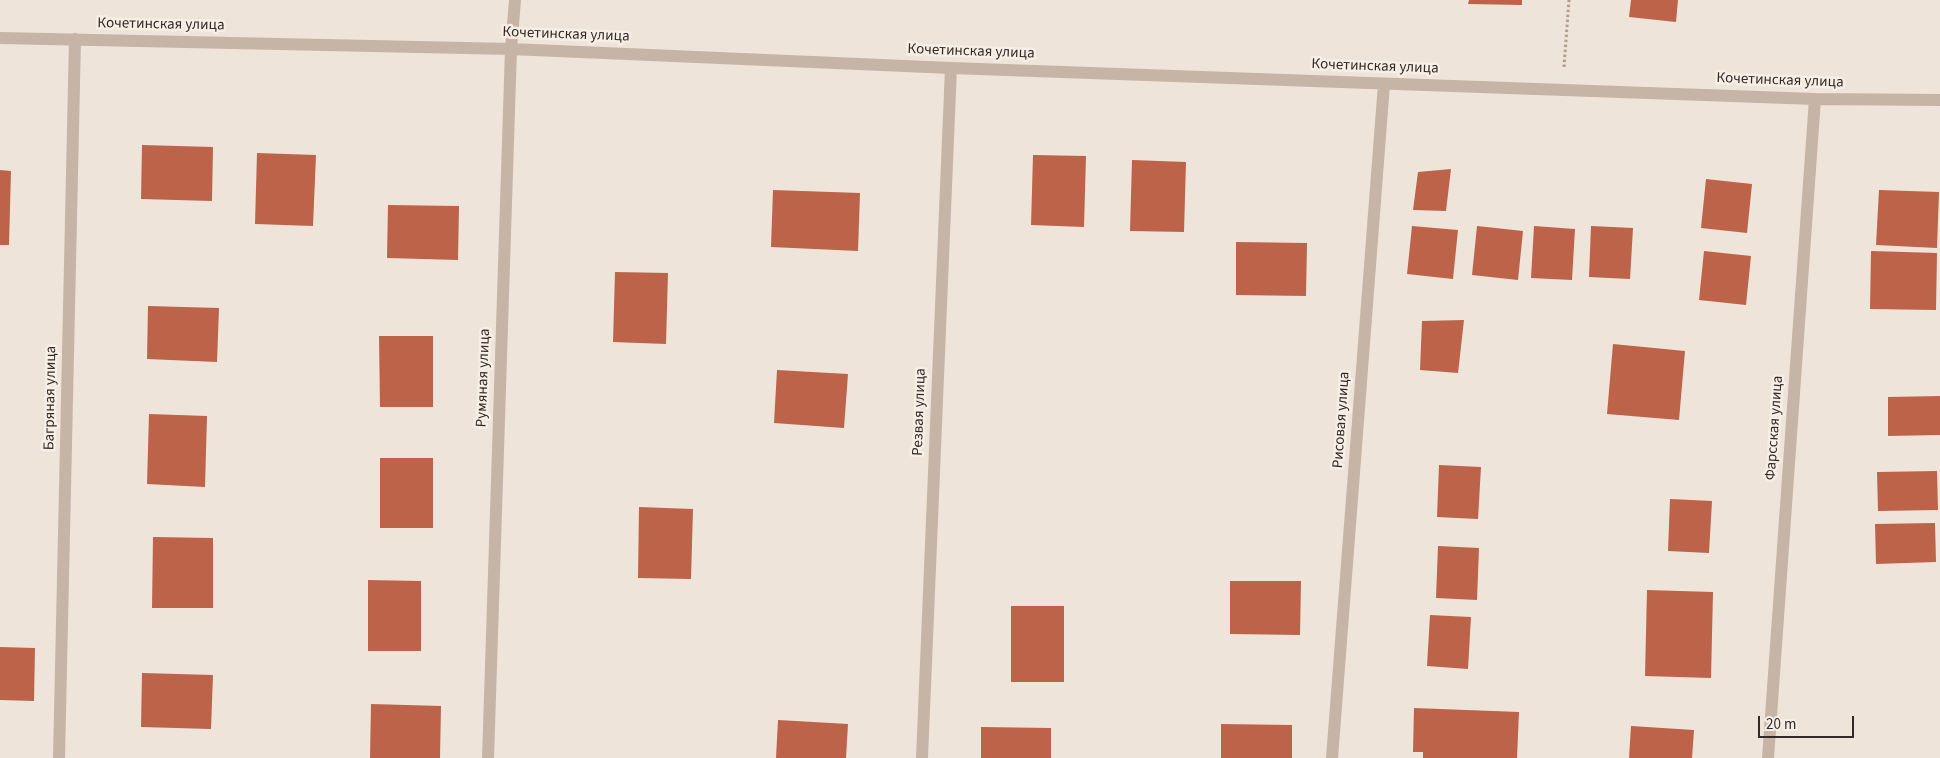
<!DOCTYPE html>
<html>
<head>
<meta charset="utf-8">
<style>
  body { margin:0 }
  #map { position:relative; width:1940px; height:758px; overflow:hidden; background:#efe4d9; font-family:"Source Sans 3",sans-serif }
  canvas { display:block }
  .scale { position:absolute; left:1758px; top:716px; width:96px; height:22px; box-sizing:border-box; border:2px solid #332a27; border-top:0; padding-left:6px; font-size:15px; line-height:18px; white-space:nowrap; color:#332a27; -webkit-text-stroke:4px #f7efe5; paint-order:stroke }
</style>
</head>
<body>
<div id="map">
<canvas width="1940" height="758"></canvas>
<div class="scale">20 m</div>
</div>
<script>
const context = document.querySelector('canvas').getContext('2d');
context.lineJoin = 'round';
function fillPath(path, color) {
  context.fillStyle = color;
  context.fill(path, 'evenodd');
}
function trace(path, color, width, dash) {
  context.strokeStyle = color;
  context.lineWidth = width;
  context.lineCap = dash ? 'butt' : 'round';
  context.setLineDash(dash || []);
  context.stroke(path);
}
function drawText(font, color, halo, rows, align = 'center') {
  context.font = font + ' "Source Sans 3",sans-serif';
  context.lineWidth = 5;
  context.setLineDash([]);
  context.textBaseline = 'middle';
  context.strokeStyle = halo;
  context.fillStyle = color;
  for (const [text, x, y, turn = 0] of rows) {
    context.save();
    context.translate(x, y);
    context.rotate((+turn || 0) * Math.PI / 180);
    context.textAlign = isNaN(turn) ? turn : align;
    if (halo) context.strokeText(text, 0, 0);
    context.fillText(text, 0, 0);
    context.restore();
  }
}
const building = new Path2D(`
  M1469,0H1522V5L1468,4Z
  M1631,0H1678L1676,22L1629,17Z
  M142,145L213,147L212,201L141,199Z
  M257,153L316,155L313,226L255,224Z
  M1033,155L1086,156L1084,227L1031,225Z
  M1132,160L1186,162L1184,232L1130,231Z
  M1451,169L1446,211L1413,210L1418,172Z
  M0,170L11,171L9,245H0Z
  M1706,179L1752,184L1747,233L1701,228Z
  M773,190L860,193L858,251L771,247Z
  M1879,190L1939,192L1937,248L1876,245Z
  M388,205L459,206L458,260L387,258Z
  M1412,226L1458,230L1453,279L1407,274Z
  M1477,226L1523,231L1518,280L1472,275Z
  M1534,226L1575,229L1572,280L1531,278Z
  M1591,226L1633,228L1630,279L1589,277Z
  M1236,242L1307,243L1306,296L1236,295Z
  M1704,251L1751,256L1746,305L1699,300Z
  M1871,251L1937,253L1936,310L1870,309Z
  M615,272L668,273L666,344L613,342Z
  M148,306L219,308L217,362L147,359Z
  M1464,320L1458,373L1420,370L1422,321Z
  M379,336H433V407H380Z
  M1613,344L1685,351L1679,420L1607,414Z
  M777,370L848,374L844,428L774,423Z
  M1940,396V435L1888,436V397Z
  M149,414L207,416L205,487L147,484Z
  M380,458H433V528H380Z
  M1439,465L1481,467L1478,519L1437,517Z
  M1937,471L1938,510L1878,511L1877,472Z
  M1670,499L1712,501L1709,553L1668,551Z
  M639,507L693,509L691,579L638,578Z
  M1935,523L1936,562L1876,564L1875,524Z
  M153,537L213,538V608H152Z
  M1438,546L1479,548L1477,600L1436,598Z
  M368,580L421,581V651H368Z
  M1230,581H1301L1300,635L1230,634Z
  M1647,590L1713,592L1711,678L1645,676Z
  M1011,606H1064V682H1011Z
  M1430,615L1471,617L1468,669L1427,666Z
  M0,647L35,648L34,701L0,700Z
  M142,673L213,675L211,729L141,727Z
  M371,704L441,706L440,758H370Z
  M1414,708L1519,712L1517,758H1423V752H1413Z
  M778,720L848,724L846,758H776Z
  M1221,724L1292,725V758H1221Z
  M1631,726L1694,730L1692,758H1629Z
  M981,727L1051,728V758H981Z`);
const path = new Path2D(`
  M1564,67L1569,0`);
const street = new Path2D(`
  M0,38L511,49L951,68L1815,99L1940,100
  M59,758L75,39
  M488,758L511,49L515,0
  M922,758L951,68
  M1332,758L1384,84
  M1768,758L1815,99`);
const streetNames = [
  ["Кочетинская улица",161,25,1],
  ["Кочетинская улица",566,35,2],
  ["Кочетинская улица",971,52,2],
  ["Кочетинская улица",1375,67,2],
  ["Кочетинская улица",1780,81,2],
  ["Румяная улица",484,378,-88],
  ["Багряная улица",51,398,-89],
  ["Резвая улица",920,412,-88],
  ["Рисовая улица",1342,420,-86],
  ["Фарсская улица",1775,428,-86]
];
fillPath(building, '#bd634a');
trace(path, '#b29e91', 3, [2.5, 2.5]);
trace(street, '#c6b4a6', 12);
drawText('15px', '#332a27', '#f7efe5', streetNames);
</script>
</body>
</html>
